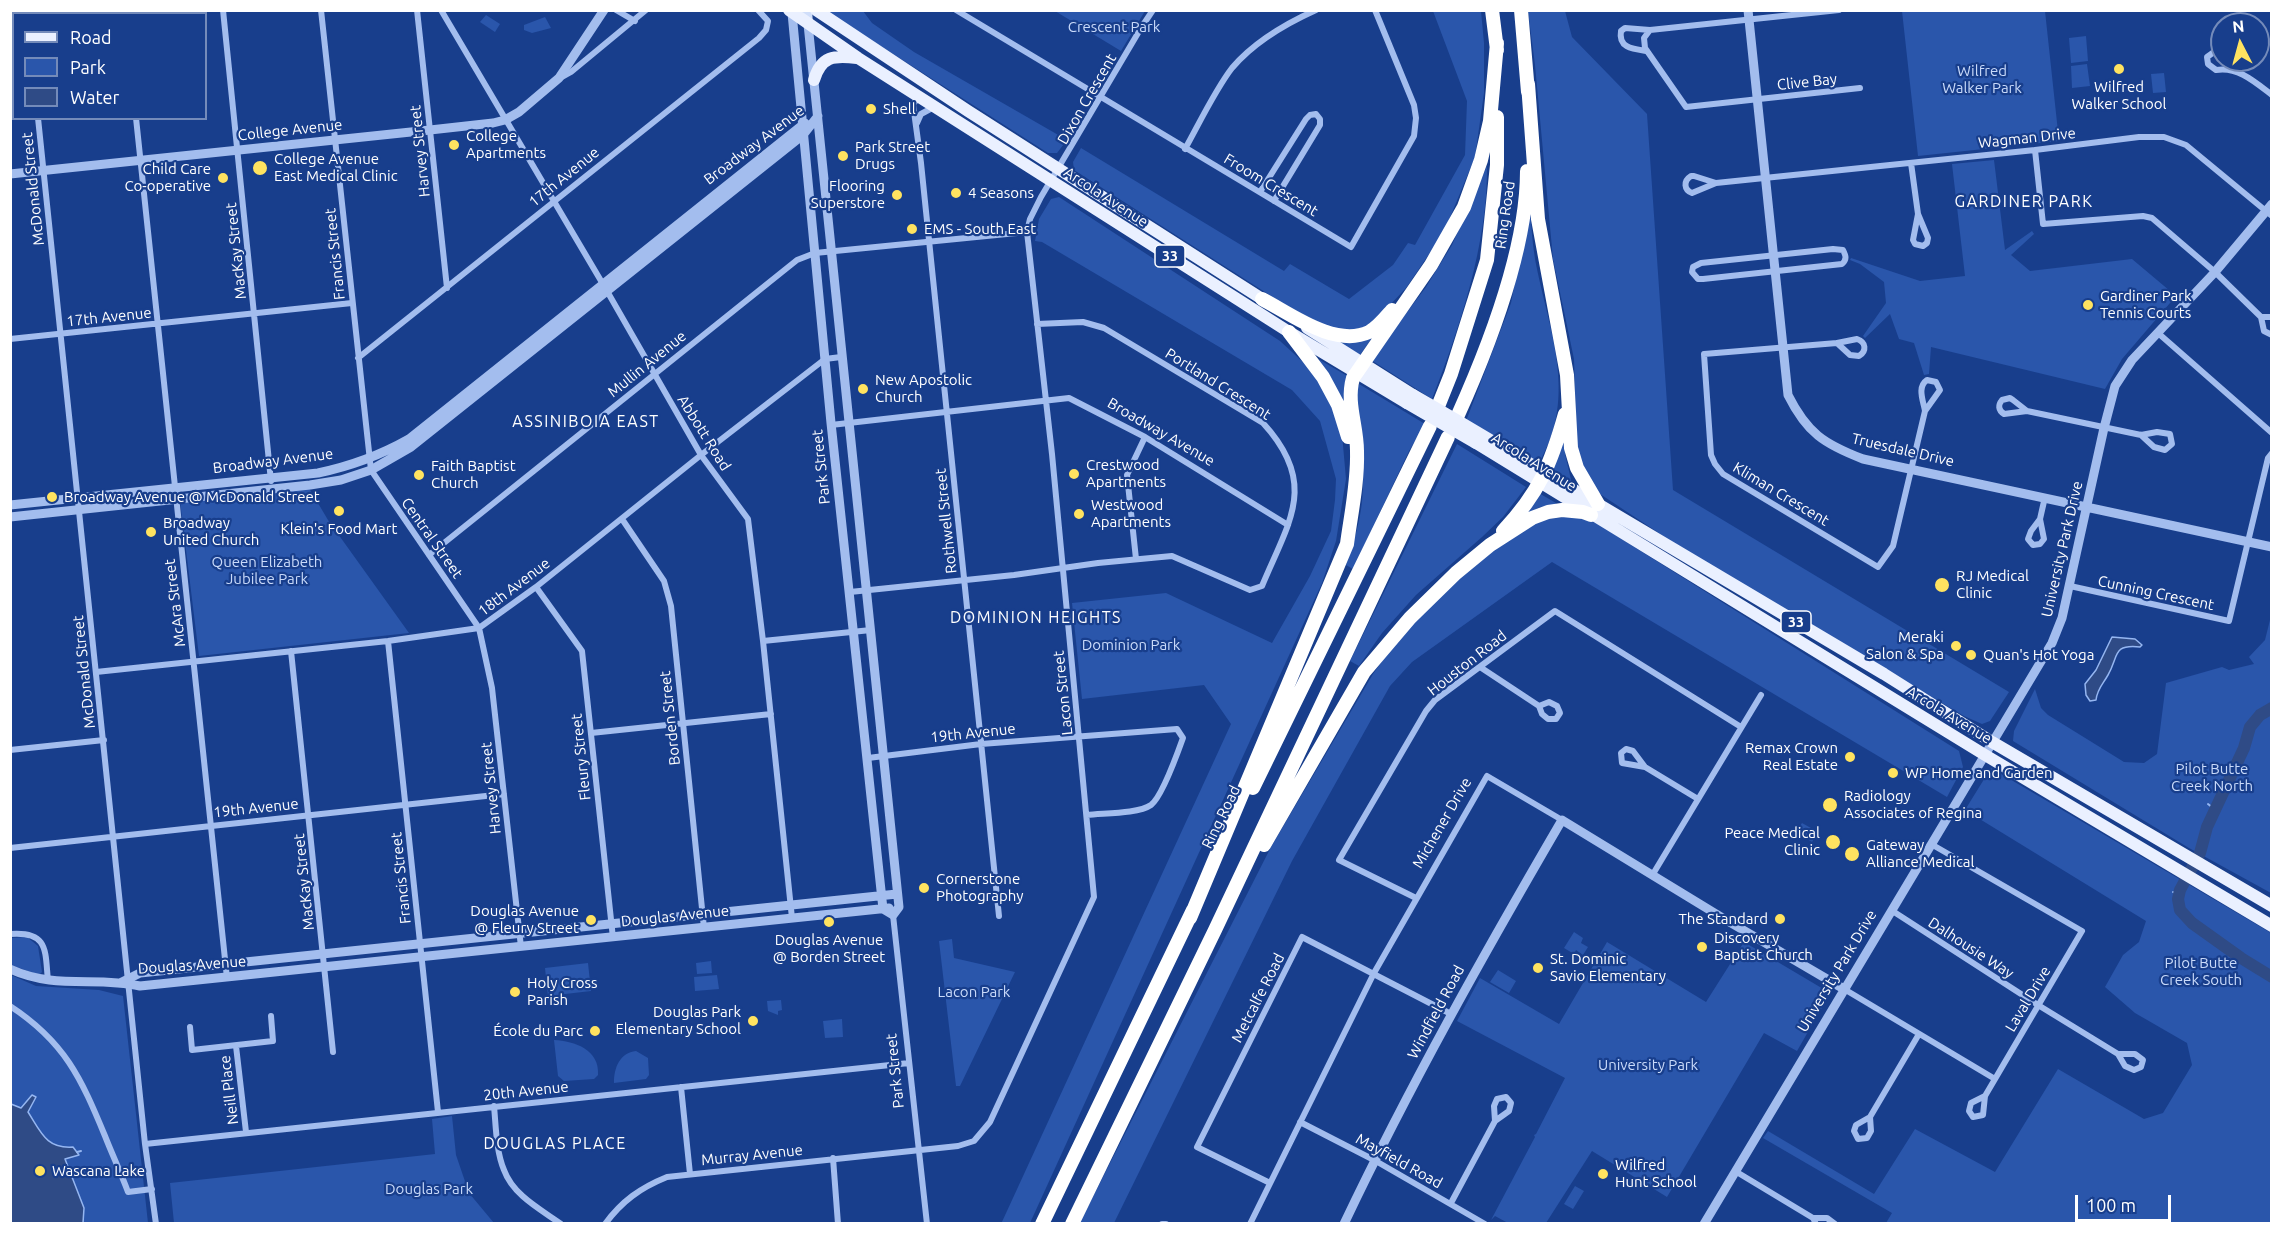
<!DOCTYPE html>
<html>
<head>
<meta charset="utf-8">
<style>
  body { margin:0 }
  #map { position:relative; width:2282px; height:1234px; overflow:hidden; background:#183e8c; font-family:Ubuntu,sans-serif }
  canvas { display:block }
  .frame { position:absolute; inset:0; border:12px solid #fff; pointer-events:none }
  .legend { position:absolute; left:12px; top:12px; width:195px; height:108px; box-sizing:border-box; background:#183e8c; border:2px solid #748bba; margin:0; padding:8px 10px; list-style:none; font-size:18px; color:#fff }
  .legend li { display:flex; align-items:center; gap:12px; height:30px }
  .legend b { width:30px; border:2px solid #748bba }
  .north { position:absolute; left:2210px; top:12px; width:60px; height:60px; box-sizing:border-box; background:#183e8c; border:2px solid #748bba; border-radius:50%; rotate:354deg; font-size:16px; font-weight:700; line-height:24px; text-align:center; color:#fff }
  .north::after { content:''; display:block; margin:auto; width:21px; height:27px; background:#ffe360; clip-path:polygon(50% 0,100% 100%,50% 72%,0 100%) }
  .scale { position:absolute; left:2075px; top:1195px; width:96px; height:27px; box-sizing:border-box; border:3px solid #fff; border-top:0; padding-left:8px; font-size:18px; line-height:21px; white-space:nowrap; color:#fff; -webkit-text-stroke:4px #183e8c; paint-order:stroke }
</style>
</head>
<body>
<div id="map">
<canvas width="2282" height="1234"></canvas>
<div class="frame"></div>
<ul class="legend">
<li><b style="height:8px;background:#eaf0ff"></b>Road</li>
<li><b style="height:16px;background:#2a56ab"></b>Park</li>
<li><b style="height:16px;background:#2f4b86"></b>Water</li>
</ul>
<div class="north">N</div>
<div class="scale">100 m</div>
</div>
<script>
const context = document.querySelector('canvas').getContext('2d');
context.lineJoin = 'round';
function fillPath(path, color) {
  context.fillStyle = color;
  context.fill(path, 'evenodd');
}
function trace(path, color, width, dash) {
  context.strokeStyle = color;
  context.lineWidth = width;
  context.lineCap = dash ? 'butt' : 'round';
  context.setLineDash(dash || []);
  context.stroke(path);
}
function drawText(font, color, halo, rows, align = 'center') {
  context.font = font + ' Ubuntu,sans-serif';
  context.lineWidth = 4.5;
  context.setLineDash([]);
  context.textBaseline = 'middle';
  context.strokeStyle = halo;
  context.fillStyle = color;
  for (const [text, x, y, turn = 0] of rows) {
    context.save();
    context.translate(x, y);
    context.rotate((+turn || 0) * Math.PI / 180);
    context.textAlign = isNaN(turn) ? turn : align;
    if (halo) context.strokeText(text, 0, 0);
    context.fillText(text, 0, 0);
    context.restore();
  }
}
const green = new Path2D(`
  M826,11H863L872,23L914,52L1067,140L1057,153H1048Z
  M1055,11H1145L1121,51Z
  M1433,11H1481L1484,43V93L1475,157L1444,232L1406,288L1371,325L1350,331H1336L1290,308L1074,170L1073,162L1081,148L1284,271L1290,264L1349,299L1393,265L1408,243L1415,245L1465,155L1467,101Z
  M1528,11H1565L1572,37L1647,114L1673,490L2009,692L1990,721L1982,724L1964,716L1692,555L1600,494L1577,459L1574,359L1553,259L1535,65Z
  M1902,11H2045L2059,141L1918,156Z
  M486,15L500,24L495,32L480,22Z
  M545,17L551,28L532,33L524,30V25Z
  M2086,36L2088,61L2071,63L2069,38Z
  M2087,64L2090,86L2072,88L2071,66Z
  M2164,73L2166,92L2153,93L2151,74Z
  M1994,160L2005,250L2032,231L2034,234L2011,255L2030,271L2132,259L2176,296L2122,359L2105,389L1931,347L1929,374L1924,375L1914,343L1899,339L1890,314L1865,338L1863,336L1886,303L1884,282L1860,264L1850,260L1851,258L1920,281L1965,276L1952,164Z
  M1487,166C1488,242 1460,328 1432,399L1371,360L1426,287L1452,245Z
  M1059,197L1280,341L1315,373L1331,402L1342,434L1346,479L1336,541L1322,583L1030,1223L1001,1224L1231,724L1204,685L1082,699L1072,603L1166,593L1272,643L1310,576L1331,531L1335,500L1336,479L1320,421L1292,390L1042,242L1035,241L1039,219L1051,199Z
  M1530,204C1531,222 1532,241 1535,259C1548,329 1579,394 1539,463L1466,421L1511,303Z
  M1374,335L1360,355L1335,341Z
  M1320,360L1349,377L1348,413L1318,361Z
  M1359,384L1425,424L1409,451L1353,569L1346,565C1353,544 1360,523 1362,501C1366,465 1359,429 1355,393Z
  M1565,432V454L1572,484L1549,470Z
  M1457,444L1526,487L1503,517L1482,537L1416,595L1382,633L1359,666L1350,661Z
  M309,488L328,520L409,633L199,656L180,501Z
  M1537,492L1556,503L1555,505L1540,507L1521,518Z
  M1573,516L1596,523L1959,751L1963,767L1947,797L1552,562L1412,662L1390,686L1292,861L1114,1223L1079,1224L1271,847L1373,674L1397,640L1465,573L1515,534L1541,520Z
  M2271,616V893L2189,848L2013,741L2014,731L2035,689L2041,708L2048,715L2124,762L2144,763L2157,754L2166,683L2222,667L2229,670L2254,664L2249,657L2265,640Z
  M1991,768L2271,933V1223H1886L1892,1213L1763,1138L1768,1131L1874,1194L1915,1129L1995,1172L2058,1069L2144,1119L2163,1113L2192,1065L2187,1043L2135,1013L2105,987L2123,955L2139,942L2146,921L1965,810Z
  M1802,823L1818,832L1812,842L1796,832Z
  M1574,932L1583,938L1581,943L1588,947L1583,955L1576,950L1574,954L1564,948Z
  M27,937L38,946L42,972L39,975L11,965L10,938Z
  M952,939L954,958L1015,972L960,1086H956L939,941Z
  M1607,942L1706,1002L1744,942L1825,990L1828,997L1797,1051L1764,1033L1667,1197L1592,1151L1546,1223H1508L1495,1216L1491,1220L1535,1137L1534,1135L1536,1134L1565,1078L1457,1021L1480,978L1559,1024Z
  M711,961L712,973L697,974L696,963Z
  M588,963L591,991L548,996L545,968Z
  M1498,970L1516,981L1509,993L1490,982Z
  M11,975L36,986L99,990L123,996L148,1223L11,1224Z
  M717,975L719,989L695,991L694,977Z
  M781,1000L782,1010L778,1011V1015L768,1011L767,1001Z
  M842,1019L843,1037L825,1038L823,1021Z
  M554,1040C575,1041 600,1050 598,1075L594,1079L564,1081L558,1076Z
  M636,1051L648,1058L649,1075L646,1079L614,1083C614,1067 620,1053 636,1051Z
  M452,1116L456,1155L469,1193L494,1223H174L170,1183L435,1154L432,1119Z
  M1575,1186L1584,1191L1573,1209L1564,1204Z`);
const water = new Path2D(`
  M2112,637L2135,639L2142,645L2140,647C2112,644 2119,656 2108,675C2103,684 2097,689 2096,700L2090,701L2086,695L2085,684L2096,670Z
  M32,1095L36,1097L28,1112C41,1132 46,1149 73,1147L79,1155L65,1159L84,1208L83,1223H11V1104L21,1108Z`);
const stream = new Path2D(`
  M2208,804L2213,808L2214,813
  M2173,892L2179,896
  M77,1152L81,1151`);
const river = new Path2D(`
  M2272,708L2260,715L2250,727L2244,748L2207,827L2200,853L2180,890L2178,899L2180,910L2192,923L2241,958L2272,977`);
const minor = new Path2D(`
  M26,10L27,14
  M125,10V14
  M223,10L271,481
  M321,10L371,470L479,628L492,688L521,947
  M417,10L447,288
  M441,10L607,291L701,455L748,519L763,641L792,918
  M616,10L635,21
  M956,10L1351,247L1414,136L1416,118L1414,105L1375,10
  M1839,10L1650,30L1644,38L1645,48L1686,107L1860,88
  M1647,51C1633,49 1618,48 1621,31L1625,28L1650,30
  M2222,55L2214,52L2207,57L2208,64L2216,70C2237,66 2255,82 2272,95
  M562,77L571,72L646,10
  M920,96L913,104L921,163L999,916
  M38,118L145,1144L156,1224
  M136,118L227,978
  M917,123L921,114L934,107
  M1185,149C1199,124 1215,90 1232,68C1254,42 1285,24 1316,10
  M2035,150L2043,224L2143,216L2152,218L2215,272L2261,317L2264,331L2272,335
  M1911,163L1918,214
  M1691,176H1694L1716,183L1692,193C1684,190 1683,181 1691,176Z
  M1716,183L2035,150L2139,137H2164L2186,145L2272,216
  M1260,192L1306,119L1310,115L1316,114L1320,119V125L1274,201
  M1918,214L1928,238L1927,243L1923,246L1915,244L1913,240Z
  M1833,249L1843,250C1846,256 1847,259 1842,264L1703,279H1698L1692,272L1693,267L1701,263Z
  M2261,317H2272
  M2158,333L2272,433
  M10,339L352,303
  M1857,339C1866,342 1867,351 1859,356L1850,355L1837,343Z
  M1837,343L1704,354L1711,455L1715,464L1723,474L1878,567L1893,546L1925,411
  M358,358L759,38L766,30L768,21L758,10
  M1927,380L1936,382L1940,390L1925,411C1923,400 1917,387 1927,380Z
  M2010,398L2013,400L2027,411L2004,414C1998,410 1998,405 2002,400Z
  M2027,411L2141,435L2157,432L2170,434L2172,444L2165,450L2154,447L2141,435
  M831,425L1069,398L1145,437L1288,525
  M622,519L664,581L671,606L704,928
  M2040,519L2044,539L2040,544L2033,545L2028,539L2031,531L2040,519L2045,497
  M429,555L797,260L815,253L1027,232
  M1136,559L1127,475L1145,437
  M2070,586L2229,621L2268,458L2272,453
  M536,587L582,651L613,938
  M850,592L1014,575L1098,563L1172,556L1250,590L1262,586C1289,521 1319,484 1263,423L1104,328L1083,322L1037,324
  M388,641L438,1112
  M763,641L871,630
  M291,651L333,1052
  M1480,667L1539,706L1542,714L1548,719H1556L1560,713L1557,706L1549,702L1539,706
  M96,672L388,641L479,628L536,587L701,455L825,359L841,357
  M591,733L771,714
  M10,750L104,740
  M868,758L981,744L1177,729L1183,738C1178,752 1162,797 1151,805C1138,814 1103,813 1087,815
  M1645,767L1633,751L1626,749L1621,753L1622,763L1645,767L1698,799
  M10,848L504,794
  M1653,874L1761,695
  M1416,898L1339,860L1426,711L1435,700L1555,611L1741,727
  M1891,910L2038,1005L2118,1054L2125,1066L2134,1070L2141,1067L2143,1060L2135,1054H2118
  M893,915L927,1224
  M10,934C49,931 45,951 48,981
  M1844,989L1995,1079L2082,931L1931,844
  M10,1006C65,1042 81,1078 105,1136C112,1154 121,1173 128,1192L152,1189
  M190,1027L192,1050L273,1041L271,1016
  M236,1046L246,1132
  M681,1087L690,1174
  M1985,1096L1971,1103L1969,1111L1973,1117L1983,1115L1985,1096L1995,1079
  M494,1106C496,1127 496,1151 504,1170C513,1195 540,1209 561,1224
  M1870,1117L1871,1131L1867,1138L1858,1139L1854,1131L1856,1125L1870,1117L1919,1034
  M1300,1122L1374,1160L1485,1224
  M145,1144L909,1063
  M833,1158L838,1224
  M1735,1171L1813,1218L1816,1224
  M1270,1183L1197,1147L1302,937L1451,1014
  M1451,1203L1495,1121L1509,1111L1511,1103L1506,1097L1497,1099L1494,1106L1495,1121
  M1813,1218H1827L1835,1224
  M605,1224C622,1201 640,1188 667,1177L958,1146L974,1141L990,1122L1094,897L1052,454L1027,232L1030,219L1041,197L1141,28L1153,10
  M1162,1224H1166
  M1250,1224L1374,973L1487,776L1562,820`);
const tertiary = new Path2D(`
  M1748,10L1788,395C1807,433 1824,444 1863,459L2272,547
  M792,13L831,423L883,909L893,915L899,907L808,24
  M10,174L430,130L493,123L505,120L519,112L559,78L604,10
  M10,505L318,473C351,466 379,456 409,439L805,123
  M10,517L310,485L341,480L371,470L411,447L803,135L818,116
  M10,969C56,990 95,976 140,986L889,908
  M122,982L140,973L897,894
  M1344,1224C1410,1085 1485,952 1562,820L1726,920L1844,989
  M1704,1224L2052,643L2062,618L2104,428L2115,386L2132,360L2215,272L2272,204`);
const secondary = new Path2D(`
  M807,10L808,24`);
const primary = new Path2D(`
  M789,10L858,58L1289,332L1407,403
  M816,10L968,111L1270,304
  M814,80C821,56 834,55 857,58
  M1307,328L1413,395
  M1458,421L1884,674L1992,742L2272,906
  M1476,443L1985,755L2272,926`);
const motorway = new Path2D(`
  M1492,10L1497,50
  M1521,10L1528,92
  M1528,84L1538,219L1567,375L1571,448L1577,468L1598,504
  M1262,299C1291,314 1335,348 1369,332C1378,327 1385,318 1392,310
  M1289,332L1323,377L1338,405L1348,437
  M1439,404L1451,374L1487,260L1497,165V117
  M1458,415C1489,346 1527,247 1527,171
  M1503,531C1539,493 1551,464 1565,414
  M1253,788L1430,426
  M1264,845L1364,672L1410,618L1456,573L1490,545L1532,518L1548,512L1562,510L1583,512L1591,515
  M1190,918L1347,544C1351,514 1358,482 1357,451C1357,425 1346,403 1353,378L1431,265L1464,207L1481,160L1490,121L1497,43
  M1042,1224L1193,910
  M1072,1224L1215,930L1448,437`);
const primaryBridge = new Path2D(`
  M1413,395L1458,421
  M1407,403L1476,443`);
const markers = [
  [2119,69,6,"#ffe360"],
  [871,109,6,"#ffe360"],
  [454,145,6,"#ffe360"],
  [843,156,6,"#ffe360"],
  [260,168,8,"#ffe360"],
  [223,178,6,"#ffe360"],
  [956,193,6,"#ffe360"],
  [897,195,6,"#ffe360"],
  [912,229,6,"#ffe360"],
  [2088,305,6,"#ffe360"],
  [863,389,6,"#ffe360"],
  [1074,474,6,"#ffe360"],
  [419,475,6,"#ffe360"],
  [52,497,6,"#ffe360"],
  [339,511,6,"#ffe360"],
  [1079,514,6,"#ffe360"],
  [151,532,6,"#ffe360"],
  [1942,585,8,"#ffe360"],
  [1956,646,6,"#ffe360"],
  [1971,655,6,"#ffe360"],
  [1850,757,6,"#ffe360"],
  [1893,773,6,"#ffe360"],
  [1830,805,8,"#ffe360"],
  [1833,842,8,"#ffe360"],
  [1852,854,8,"#ffe360"],
  [924,888,6,"#ffe360"],
  [1780,919,6,"#ffe360"],
  [591,920,6,"#ffe360"],
  [829,922,6,"#ffe360"],
  [1702,947,6,"#ffe360"],
  [1538,968,6,"#ffe360"],
  [515,992,6,"#ffe360"],
  [753,1021,6,"#ffe360"],
  [595,1031,6,"#ffe360"],
  [40,1171,6,"#ffe360"],
  [1603,1174,6,"#ffe360"]
];
const shields = [
  [1170,256,30],
  [1796,622,30]
];
const shieldNames = [
  ["33",1170,256],
  ["33",1796,622]
];
const parkNames = [
  ["Crescent Park",1114,27],
  ["Wilfred",1982,71],
  ["Walker Park",1982,88],
  ["Queen Elizabeth",267,562],
  ["Jubilee Park",267,579],
  ["Dominion Park",1131,645],
  ["Pilot Butte",2212,769],
  ["Creek North",2212,786],
  ["Pilot Butte",2201,963],
  ["Creek South",2201,980],
  ["Lacon Park",974,992],
  ["University Park",1648,1065],
  ["Douglas Park",429,1189]
];
const streetNames = [
  ["Clive Bay",1807,82,-6],
  ["Dixon Crescent",1087,99,-60],
  ["College Avenue",290,130,-6],
  ["Wagman Drive",2027,138,-6],
  ["Broadway Avenue",754,145,-37],
  ["Harvey Street",420,151,-96],
  ["17th Avenue",564,177,-39],
  ["Froom Crescent",1271,185,31],
  ["McDonald Street",33,189,-96],
  ["Arcola Avenue",1106,197,33],
  ["Ring Road",1505,215,-82],
  ["MacKay Street",236,251,-96],
  ["Francis Street",335,254,-96],
  ["17th Avenue",109,317,-6],
  ["Mullin Avenue",647,364,-39],
  ["Portland Crescent",1218,384,32],
  ["Broadway Avenue",1161,432,30],
  ["Abbott Road",704,433,58],
  ["Truesdale Drive",1903,450,13],
  ["Broadway Avenue",273,461,-7],
  ["Arcola Avenue",1534,462,32],
  ["Park Street",821,467,-96],
  ["Kliman Crescent",1781,494,31],
  ["Rothwell Street",946,521,-96],
  ["Central Street",432,538,55],
  ["University Park Drive",2062,549,-77],
  ["18th Avenue",514,587,-37],
  ["Cunning Crescent",2156,593,12],
  ["McAra Street",175,603,-97],
  ["Houston Road",1467,663,-38],
  ["McDonald Street",84,672,-96],
  ["Lacon Street",1063,693,-96],
  ["Arcola Avenue",1949,715,31],
  ["Borden Street",670,718,-96],
  ["19th Avenue",973,733,-6],
  ["Fleury Street",581,757,-96],
  ["Harvey Street",491,788,-96],
  ["19th Avenue",256,808,-6],
  ["Ring Road",1221,817,-64],
  ["Michener Drive",1442,823,-60],
  ["Francis Street",401,878,-96],
  ["MacKay Street",304,882,-96],
  ["Douglas Avenue",675,916,-6],
  ["Dalhousie Way",1971,948,33],
  ["Douglas Avenue",192,965,-4],
  ["University Park Drive",1837,971,-59],
  ["Metcalfe Road",1258,998,-63],
  ["Laval Drive",2028,999,-59],
  ["Windfield Road",1436,1012,-62],
  ["Park Street",895,1071,-96],
  ["Neill Place",229,1090,-97],
  ["20th Avenue",526,1091,-6],
  ["Murray Avenue",752,1155,-6],
  ["Mayfield Road",1399,1161,29]
];
const poiNames = [
  ["Wilfred",2119,87,"center"],
  ["Walker School",2119,104,"center"],
  ["Shell",883,109],
  ["College",466,136],
  ["Apartments",466,153],
  ["Park Street",855,147],
  ["Drugs",855,164],
  ["College Avenue",274,159],
  ["East Medical Clinic",274,176],
  ["Child Care",211,169,"right"],
  ["Co-operative",211,186,"right"],
  ["Flooring",885,186,"right"],
  ["Superstore",885,203,"right"],
  ["4 Seasons",968,193],
  ["EMS - South East",924,229],
  ["Gardiner Park",2100,296],
  ["Tennis Courts",2100,313],
  ["New Apostolic",875,380],
  ["Church",875,397],
  ["Crestwood",1086,465],
  ["Apartments",1086,482],
  ["Faith Baptist",431,466],
  ["Church",431,483],
  ["Broadway Avenue @ McDonald Street",64,497],
  ["Westwood",1091,505],
  ["Apartments",1091,522],
  ["Broadway",163,523],
  ["United Church",163,540],
  ["Klein's Food Mart",339,529,"center"],
  ["RJ Medical",1956,576],
  ["Clinic",1956,593],
  ["Meraki",1944,637,"right"],
  ["Salon & Spa",1944,654,"right"],
  ["Quan's Hot Yoga",1983,655],
  ["Remax Crown",1838,748,"right"],
  ["Real Estate",1838,765,"right"],
  ["WP Home and Garden",1905,773],
  ["Radiology",1844,796],
  ["Associates of Regina",1844,813],
  ["Peace Medical",1820,833,"right"],
  ["Clinic",1820,850,"right"],
  ["Gateway",1866,845],
  ["Alliance Medical",1866,862],
  ["Cornerstone",936,879],
  ["Photography",936,896],
  ["Douglas Avenue",579,911,"right"],
  ["@ Fleury Street",579,928,"right"],
  ["The Standard",1768,919,"right"],
  ["Discovery",1714,938],
  ["Baptist Church",1714,955],
  ["Douglas Avenue",829,940,"center"],
  ["@ Borden Street",829,957,"center"],
  ["St. Dominic",1550,959],
  ["Savio Elementary",1550,976],
  ["Holy Cross",527,983],
  ["Parish",527,1000],
  ["Douglas Park",741,1012,"right"],
  ["Elementary School",741,1029,"right"],
  ["École du Parc",583,1031,"right"],
  ["Wilfred",1615,1165],
  ["Hunt School",1615,1182],
  ["Wascana Lake",52,1171]
];
const neighbourhoodNames = [
  ["GARDINER PARK",2024,202],
  ["ASSINIBOIA EAST",586,422],
  ["DOMINION HEIGHTS",1036,618],
  ["DOUGLAS PLACE",555,1144]
];
fillPath(green, '#2a56ab');
fillPath(water, '#2f4b86');
trace(water, '#95b6f1', 1.5);
trace(stream, '#95b6f1', 2);
trace(river, '#2f4b86', 12);
trace(minor, '#a3bdee', 6);
trace(tertiary, '#a3bdee', 9);
trace(secondary, '#d0defa', 10);
trace(primary, '#eaf0ff', 12);
trace(motorway, '#fff', 14);
trace(primaryBridge, '#eaf0ff', 12);
for (const [x, y, r, color] of markers) {
  const dot = new Path2D();
  dot.arc(x, y, r, 0, 2 * Math.PI);
  context.fillStyle = color;
  context.fill(dot);
  trace(dot, '#183e8c', 2);
}
for (const [x, y, w] of shields) {
  const box = new Path2D();
  box.roundRect(x - w / 2, y - 11, w, 22, 4.5);
  context.fillStyle = '#183e8c';
  context.fill(box);
  trace(box, '#fff', 1.5);
}
drawText('bold 14px', '#fff', null, shieldNames);
drawText('15px', '#c9dafa', '#183e8c', parkNames);
drawText('15px', '#fff', '#183e8c', streetNames);
drawText('15px', '#fff', '#183e8c', poiNames, 'left');
context.letterSpacing = '1.5px';
drawText('16px', '#fff', '#183e8c', neighbourhoodNames);
context.letterSpacing = '0px';
</script>
</body>
</html>
